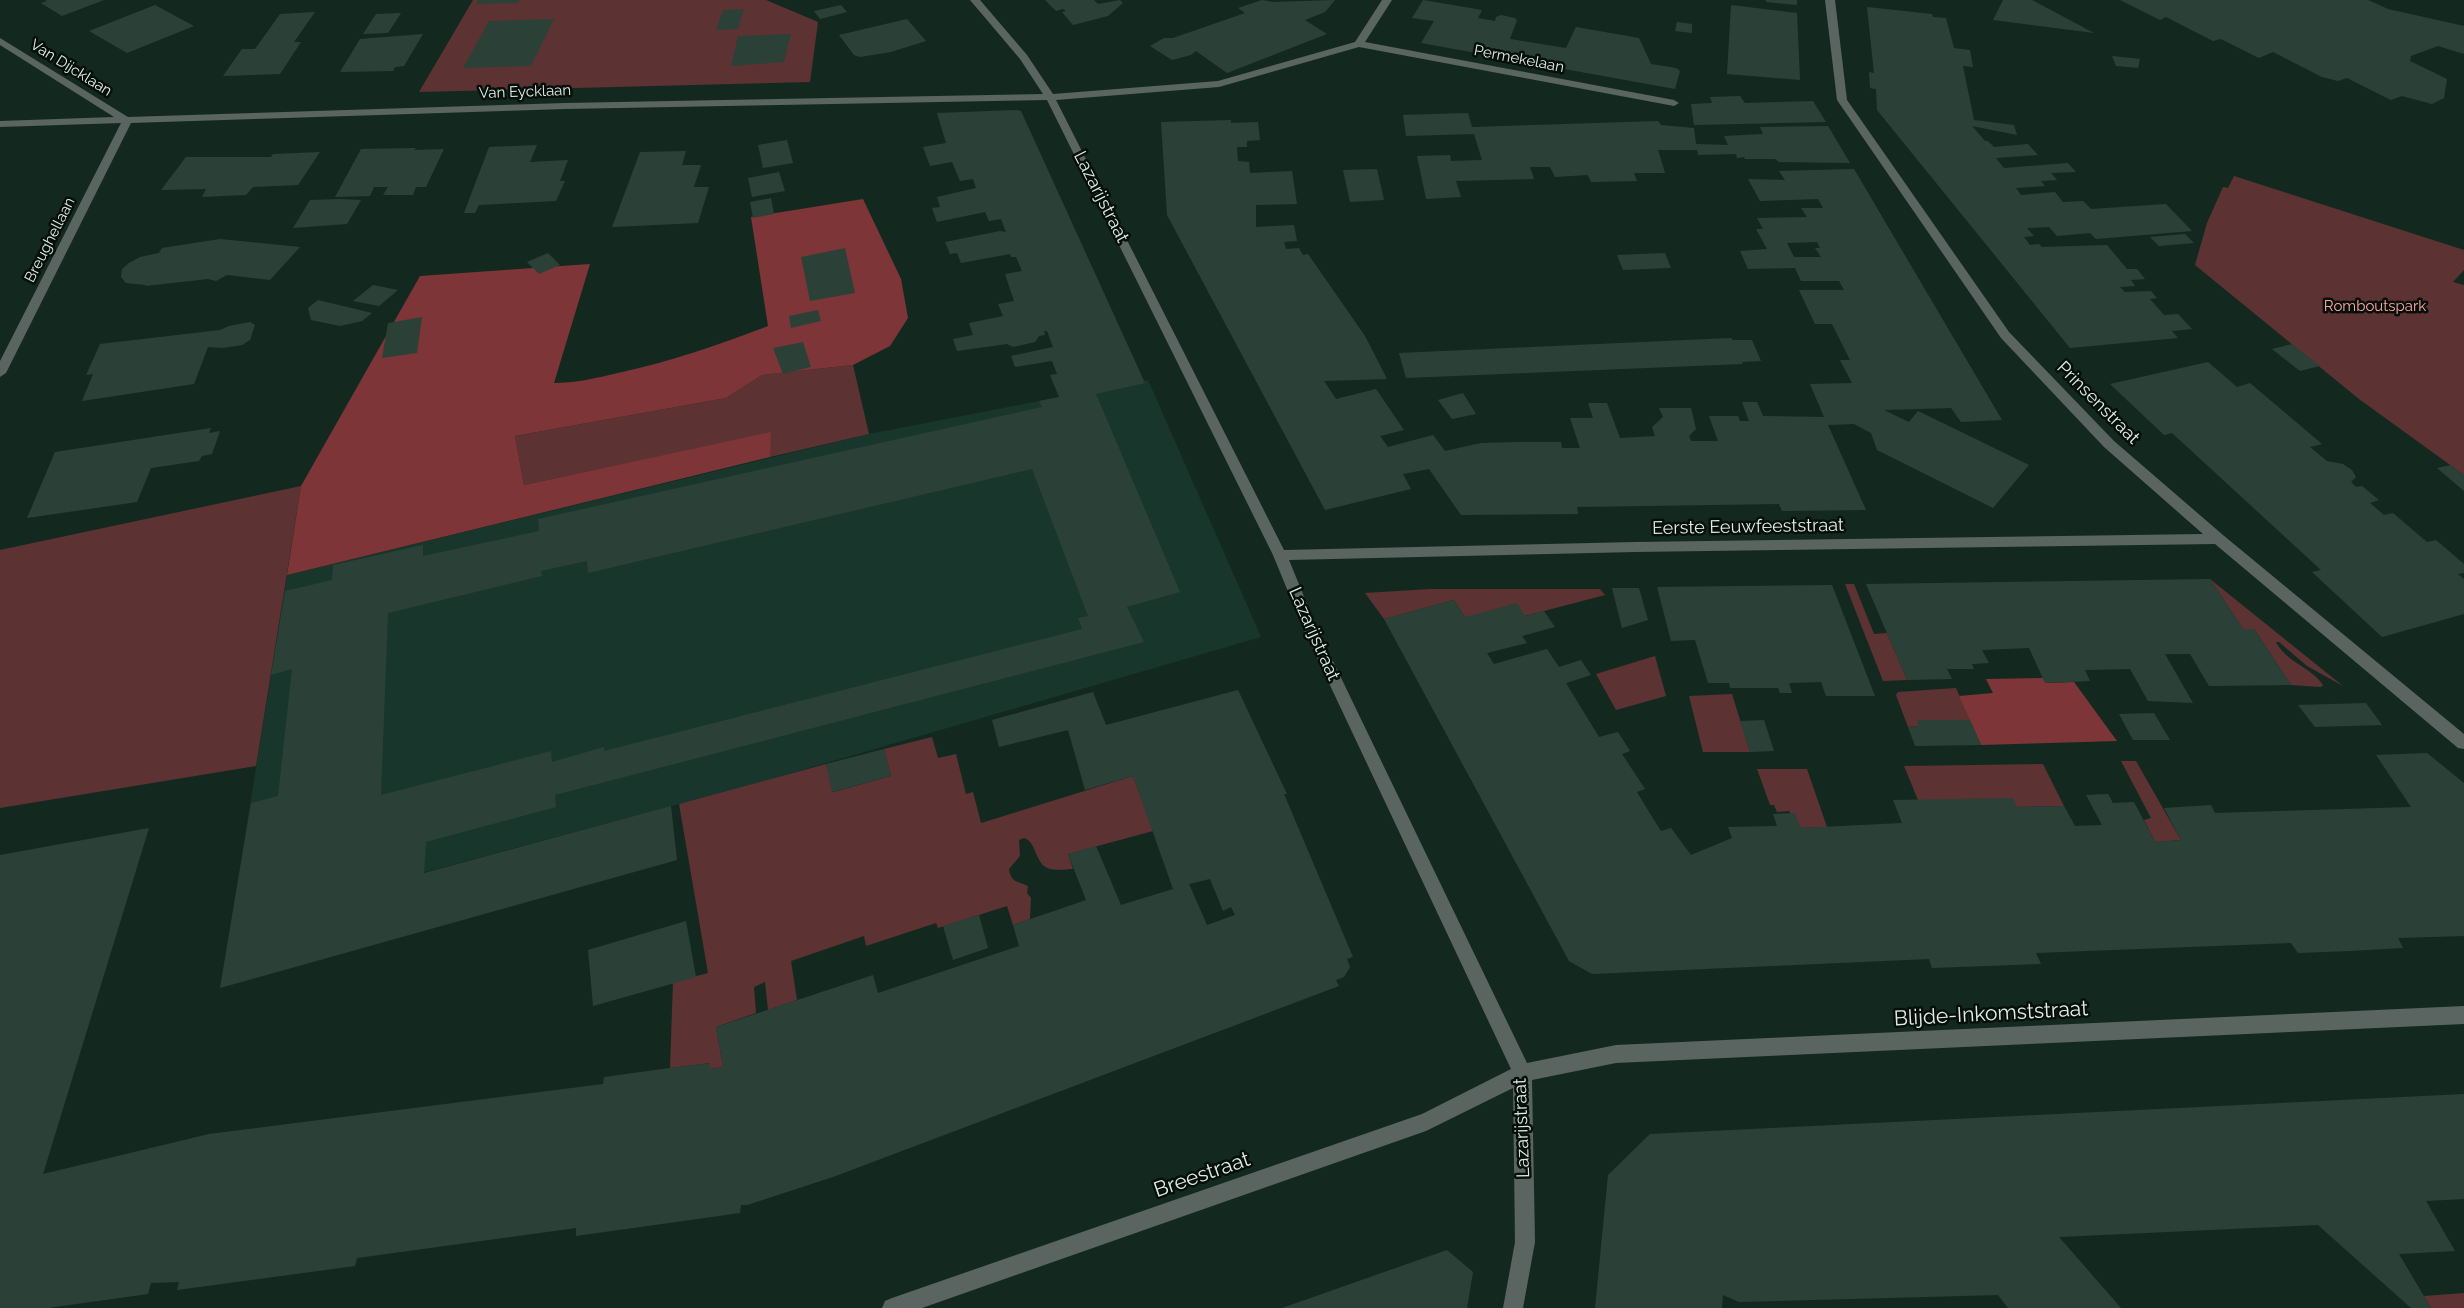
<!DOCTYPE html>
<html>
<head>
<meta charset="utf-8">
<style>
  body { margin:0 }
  canvas { display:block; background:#132920 }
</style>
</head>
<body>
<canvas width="2464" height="1308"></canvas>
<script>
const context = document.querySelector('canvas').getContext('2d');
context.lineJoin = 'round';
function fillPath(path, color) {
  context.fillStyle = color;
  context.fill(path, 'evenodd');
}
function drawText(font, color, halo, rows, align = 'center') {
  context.font = font + ' Raleway,sans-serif';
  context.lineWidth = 5;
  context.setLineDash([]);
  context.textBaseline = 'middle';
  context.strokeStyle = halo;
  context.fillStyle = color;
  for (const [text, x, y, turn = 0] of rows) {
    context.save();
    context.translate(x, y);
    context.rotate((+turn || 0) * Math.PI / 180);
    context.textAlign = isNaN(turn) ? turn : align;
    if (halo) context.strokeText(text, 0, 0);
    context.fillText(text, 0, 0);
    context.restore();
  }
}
const built = new Path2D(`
  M1148,380L1261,637L754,784L231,924L287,575L869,434Z`);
const green = new Path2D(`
  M473,0H766L818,22L810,82L419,92Z
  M2234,176L2464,250V270L2453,282L2464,285V475L2359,399L2195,265L2207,223L2223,187L2228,188Z
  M853,365L869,434L770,457V433L524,485L515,436L726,398L762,375Z
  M301,486L256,766L0,808V550Z
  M2210,579L2343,686L2307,666L2279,642H2276C2286,662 2311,667 2323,685L2321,687L2291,685L2254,629H2243Z
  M1845,584H1854L1874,634L1887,633L1907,680L1883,681Z
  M1430,589H1600L1605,595L1525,616L1465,617L1454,600L1384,619L1365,593Z
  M1655,656L1666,696L1616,710L1596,674Z
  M1956,688L1970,720H1918L1919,726L1908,727L1896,695L1898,692Z
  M1732,694L1750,752H1703L1689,696Z
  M932,737L938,758L956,754L966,794L973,792L981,823L1133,776L1153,831L1068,854L1073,869C1065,869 1051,872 1044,866C1035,858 1035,841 1024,838L1019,840L1020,856L1009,869C1011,883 1018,881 1028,886L1027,893L1031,898L1030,919L1013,925L1007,906L938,928L936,923L866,946L864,936L791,961L797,1000L768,1010L765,982L754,987L756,1013L716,1027L723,1067L710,1069V1063L670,1068L673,982L708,973L679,804L826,764L833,792L891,776L884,749Z
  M2121,761H2136L2181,840L2155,842L2144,820L2151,818Z
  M2043,764L2064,806L2017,807L1918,800L1904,766Z
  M1757,769H1807L1827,827L1801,828L1789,811L1777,812L1774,805H1770Z
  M2464,1293V1308H2431L2424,1296Z`);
const forest = new Path2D(`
  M863,199L901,279L908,318L890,346L853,365L762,375L726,398L515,436L524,485L771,432L770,457L287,575L301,486L420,276L590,264L554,383C575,383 597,378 618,373C669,362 719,345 768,326L751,217Z
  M2043,678L2046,683L2074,682L2117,741L1981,745L1959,696L1993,693L1986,679Z`);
const building = new Path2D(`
  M45,0H104L62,16L41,3L47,1Z
  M478,0H520L518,3L476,4Z
  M1045,0H1094L1098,4L1120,0L1123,3L1108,16L1073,25L1062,12L1066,11L1063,9L1056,11Z
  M1262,0L1273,2L1335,0L1325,12L1305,20L1327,34L1227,73L1196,51L1191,55L1172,60L1150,46L1164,38H1173L1245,13L1238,8Z
  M1423,0L1482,10L1478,18L1495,21L1496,17L1501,15L1515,18L1517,20L1510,39L1566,48L1576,27L1639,38L1651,64L1676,68L1680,71L1675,89L1421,43L1434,21L1412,18Z
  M1766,0H1797V5L1766,2Z
  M2003,0H2032L2094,33L1993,20Z
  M2120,0H2368L2388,9L2464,26V54L2438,46L2411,56L2410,61L2447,79L2444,98L2432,104L2402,96L2391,100L2347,78L2338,81L2322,77L2273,52L2259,58L2221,39L2213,41L2166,17L2160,20Z
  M155,5L194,26L127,53L89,31Z
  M841,5L847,12L820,19L814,11Z
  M1731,5L1797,13L1800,80L1727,74Z
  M1867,7L1932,14L1933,17L1946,18L1954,48L1970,50L1973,67L1963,66L1974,120L2014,125L2017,135L1972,126L1985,141H1988L1994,147L2028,144L2038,155L1996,158L2004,168L2068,163L2076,172L2051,173L2057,180L2041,181L2045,186L2016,188L2021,195L2055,192L2063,202L2083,201L2091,209L2166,204L2192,231L2096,239L2090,233L2057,236L2049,227L2027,228L2034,236L2024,237L2030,245L2039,244L2042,247L2107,245L2127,269H2137L2145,279L2131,280L2135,286L2120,287L2125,292L2151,291L2157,298L2150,299L2164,315L2178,314L2192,329L2172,331L2178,338L2070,348L1877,110L1876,89L1870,88L1869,72L1874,73Z
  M744,9L738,29L716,30L723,10Z
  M315,12L294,42H301L280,74L223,76L242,49H255L280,14Z
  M401,13L388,33L363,34L376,14Z
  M554,19L531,66L463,68L489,21Z
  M907,19L926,41L891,52L860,57L854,55L839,35Z
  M1677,22L1692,24V33L1675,31Z
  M423,34L404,66L395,67L393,71L340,72L360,39Z
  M791,34L784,62L731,66L738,36Z
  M2112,56L2140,59L2138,68L2116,66Z
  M1740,96L1745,103L1813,101L1826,122L1694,125L1691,104L1712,103L1710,97Z
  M1017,110L1021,111L1145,383L1096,394L1180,592L1127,607L1144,642L555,795L556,807L426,842L424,873L671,806L677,860L220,988L251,803L278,796L292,669L271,675L285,591L332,580L333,565L423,545V556L539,531L538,519L1042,407L1039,401L1059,397L1050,375L1057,374L1052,361L1015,367L1011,356L1053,347L1047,331H1044L1045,335L1039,336L1035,342L1013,347L1007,344L957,351L953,339L973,335L969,323L1003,316L998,304L1014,301L1005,274L1022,271L1016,257H1011L1010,254L961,263L957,253L950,254L945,242L1000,231L1006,232L1001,219L989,221L985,212L937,222L932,208L940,207L937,197L976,188L973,179L960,181L952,162L930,166L923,147L946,143L937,113ZM1032,469L1088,616L1078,618L1082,629L604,751V747L552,762L551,751L381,795L388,613L542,576L541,571L587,561L588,573Z
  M1468,113L1472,127L1658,121L1661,125L1694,128L1696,144L1728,145L1724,136L1763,134L1760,127L1828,126L1850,163L1779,162L1775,159H1745L1744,157L1737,158L1736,154L1698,155L1697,150H1658L1665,173H1634L1637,181L1591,182L1588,175L1555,177L1550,167H1530L1534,179L1456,181L1461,197L1426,199L1417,156L1450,155L1451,161L1482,160L1474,134L1406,136L1403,115Z
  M1231,120V123L1258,122L1260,140L1247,141V147H1237L1238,161L1249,162L1250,173L1292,171L1297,204L1256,205V227L1294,225L1297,241L1284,242L1286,249L1299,248L1303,255L1308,254L1365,336L1387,379L1324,381L1336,399L1376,389L1404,430L1380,436L1388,447L1433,435L1445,451L1481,443L1520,442H1561L1562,448H1580L1570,418H1593L1588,403H1607L1620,438L1655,436L1652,427L1663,417L1659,408H1691L1696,429L1689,436L1691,441H1718L1709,416H1738L1740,421H1749L1742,402H1757L1763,416L1824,417L1810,384L1852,383L1840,360H1850L1832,324H1815L1799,290H1844L1839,281H1801L1795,268L1748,269L1740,251L1767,249L1756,229H1763L1757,218L1807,217L1801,208H1823L1818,199L1760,201L1748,179L1785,180L1779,171L1854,169L2002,420L1961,422L1951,408L1884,410L1909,422L1918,411L2029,465L1993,508L1877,450L1871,433L1854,424L1828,425L1866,510L1782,511L1779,504L1577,507L1578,514L1461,515L1429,469L1403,474L1411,489L1325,510L1167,215L1161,122ZM1817,242L1820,248H1815L1821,257H1794L1787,243Z
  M787,140L793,163L763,168L758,145Z
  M537,145L530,162L568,160L560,181H565L556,201L479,205L475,213H464L489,147Z
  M416,148L414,150L444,149L426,187H416L413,195H383L388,187H374L370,196L335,197L361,149Z
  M686,151L682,165H701L694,187H709L698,223L612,227L640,152Z
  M320,152L298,185L253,187L246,195L223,196L202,197L206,189L161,190L186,157H271L273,154Z
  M1377,169L1384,200L1350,202L1343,170Z
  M779,172L785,191L752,197L748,178Z
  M771,198L774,214L753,218L750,202Z
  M339,199L361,200L347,224L293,228L310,200Z
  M2185,234L2194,243L2159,246L2150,237Z
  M220,239L300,247L270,280L227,275L216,281L208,279L145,286L146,285L126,283L121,277L122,269L129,263L140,257L159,253L162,248Z
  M845,248L855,293L810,301L801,257Z
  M548,253L560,265L539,274L527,262Z
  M1665,253L1671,268L1623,270L1617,255Z
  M373,285L398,290L379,306L353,301Z
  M318,300L372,313L362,321L340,326L311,320L308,308Z
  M818,310L821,321L791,328L789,316Z
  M422,317L417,353L382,358L388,323Z
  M250,322L255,325L250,340L242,345L222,348L208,347L194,384L82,401L93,374L86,375L100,344L220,330L229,326Z
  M1731,338L1733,340H1752L1761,361L1742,362L1743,364L1406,378L1399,353Z
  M803,342L811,367L783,374L773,348Z
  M2292,344L2320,366L2300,371L2272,349Z
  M2208,362L2237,387L2250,383L2322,444L2310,447L2327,461L2343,464L2352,470L2356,477L2351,482L2356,487L2362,486L2379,500L2370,503L2384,515L2393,513L2427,542L2436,540L2464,564V573L2458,574L2464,579V614L2382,637L2312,572L2321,570L2172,433L2164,435L2110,384Z
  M1463,393L1476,414L1452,419L1438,400Z
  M211,428L209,433L220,431L212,454L202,456L199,461L151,468L137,502L27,518L55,452Z
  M2451,465L2464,475V491L2437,468Z
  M2210,579L2243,629H2254L2291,685L2209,686L2190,654H2165L2193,703L2148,701L2130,669L2085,670L2090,681L2045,683L2029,648L1982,650L1989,663L1972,664L1974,669H1947L1952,679L1907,680L1866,584Z
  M1832,585L1875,696H1826L1821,682L1789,683L1792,693H1780L1778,688H1730L1729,683H1708L1695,640L1671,641L1657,587Z
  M1612,588H1639L1648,620L1622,628Z
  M1454,600L1465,617L1517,603L1525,616L1544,611L1555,627L1522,636L1527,643L1487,653L1494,664L1547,649L1559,667L1581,660L1591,675L1566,683L1599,737L1618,732L1630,751L1622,754L1645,789L1637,792L1649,812L1661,831L1671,828L1691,855L1732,838L1728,827L1777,826L1773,814L1795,813L1801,828L1902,823L1893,800L2013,798L2017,807L2064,806L2075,826L2102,825L2086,795L2108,794L2113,803L2134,802L2155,842L2181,840L2164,808L2211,805L2215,813L2411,807L2376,755L2427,753L2464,783V936L2398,938L2403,948L2349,951L2298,953L2291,943L2036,953L2041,964L1932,968L1929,959L1592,974L1569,961L1384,619Z
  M1238,690L1287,794H1284L1353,957L1347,959L1350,967L1344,977L1336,980L1339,986L833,1177L747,1205H741L740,1213L576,1236V1228L357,1258L355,1266L177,1290L179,1282L151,1283L148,1294L48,1308H0V855L149,828L43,1174L209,1134L603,1084L604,1077L670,1068L710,1063V1069L723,1067L716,1027L873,975L878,993L1019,946L1013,925L1086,900L1068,854L1096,846L1121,905L1173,889L1133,776L1085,790L1068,730L999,747L992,720L1093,692L1106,725ZM1210,879L1223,911L1231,907L1235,915L1207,925L1189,884Z
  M2366,703L2382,725L2315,727L2298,705Z
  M2154,713L2170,740H2133L2119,714Z
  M1764,720L1774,751L1750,752L1740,721Z
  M1917,720H1970L1981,745L1915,746L1908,727L1919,726Z
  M884,749L891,776L832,792L826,764Z
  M979,915L988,948L953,960L943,926Z
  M686,921L696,977L593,1006L588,950Z
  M2464,1094V1199L2426,1201L2455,1251L2399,1254L2431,1308H2411L2318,1225L2059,1237L2121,1308H2008L1998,1295L1739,1302L1723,1295L1722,1308H1595L1608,1175L1650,1134Z
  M1447,1250L1473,1272L1467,1308H1282Z`);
const minor = new Path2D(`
  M970,0H980L1027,55L1053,94L1218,81L1355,42L1382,0H1392L1365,42L1674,100L1679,103L1674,106L1359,47L1219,87L1056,100L1284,550L1635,542L2203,534L2104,447L2001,338L1837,100L1825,0H1835L1847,100L2009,332L2114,441L2223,535L2464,734V749L2458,748L2215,544L1635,552L1289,560L1317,628L1527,1063L1616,1045L2464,1006V1024L1616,1063L1532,1080L1535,1242L1523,1308H1503L1515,1242L1513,1088L1426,1131L922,1308H882L885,1301L892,1298L1422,1114L1511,1069L1303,628L1273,555L1047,100L565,109L131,123L6,373L0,377V361L121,123L0,127V121L114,117L0,45V38L128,117L565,103L1043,94L1020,59Z`);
const farStreetnames = [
  ["Permekelaan",1519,59,11],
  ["Van Dijcklaan",71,68,32],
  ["Van Eycklaan",525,92,-2],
  ["Breughellaan",50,240,-63]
];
const farParknames = [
  ["Romboutspark",2375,306]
];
const streetNames = [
  ["Lazarijstraat",1101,197,63],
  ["Prinsenstraat",2098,403,45],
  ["Eerste Eeuwfeeststraat",1748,527,-1],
  ["Lazarijstraat",1314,634,66],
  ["Lazarijstraat",1522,1128,-92]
];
const nearStreetnames = [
  ["Blijde-Inkomststraat",1991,1014,-3],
  ["Breestraat",1202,1175,-19]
];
fillPath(built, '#18362b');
fillPath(green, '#5c3232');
fillPath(forest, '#7e3537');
fillPath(building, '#2b4138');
fillPath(minor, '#5a6460');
drawText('15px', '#dfece6', '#070f0b', farStreetnames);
drawText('15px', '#fea6a5', '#070f0b', farParknames);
drawText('18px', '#dfece6', '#070f0b', streetNames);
drawText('21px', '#dfece6', '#070f0b', nearStreetnames);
</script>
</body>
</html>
